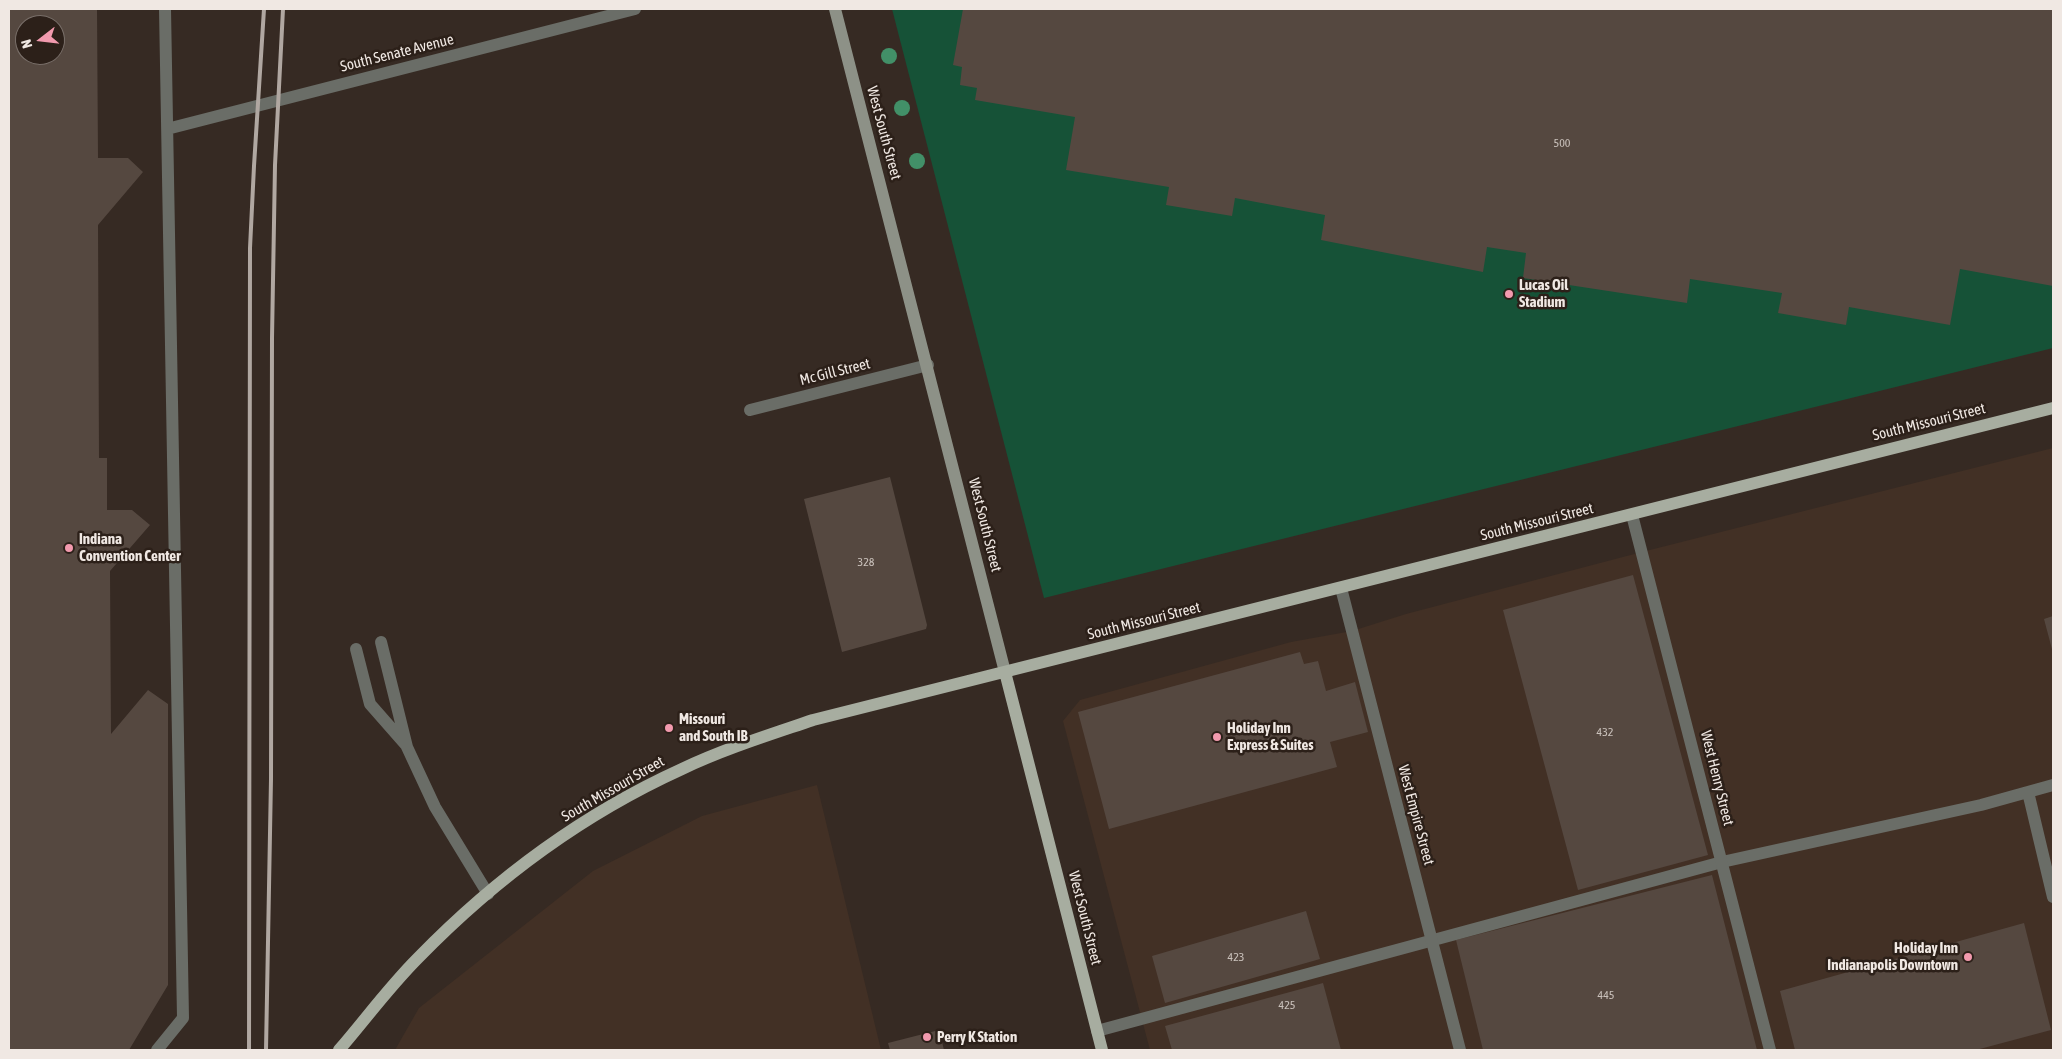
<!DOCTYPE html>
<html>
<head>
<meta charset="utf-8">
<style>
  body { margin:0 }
  #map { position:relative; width:2062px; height:1059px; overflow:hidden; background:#362a23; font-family:"Asap Condensed",sans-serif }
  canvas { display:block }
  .frame { position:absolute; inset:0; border:10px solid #f0e8e3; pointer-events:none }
  .north { position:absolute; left:15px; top:15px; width:50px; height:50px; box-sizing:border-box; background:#2c2019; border:1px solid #7a706a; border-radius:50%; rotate:254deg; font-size:14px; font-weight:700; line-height:20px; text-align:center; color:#f0e8e3 }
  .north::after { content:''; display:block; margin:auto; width:18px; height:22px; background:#f29aae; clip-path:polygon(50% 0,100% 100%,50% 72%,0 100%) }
</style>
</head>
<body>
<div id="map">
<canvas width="2062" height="1059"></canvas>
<div class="frame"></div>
<div class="north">N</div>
</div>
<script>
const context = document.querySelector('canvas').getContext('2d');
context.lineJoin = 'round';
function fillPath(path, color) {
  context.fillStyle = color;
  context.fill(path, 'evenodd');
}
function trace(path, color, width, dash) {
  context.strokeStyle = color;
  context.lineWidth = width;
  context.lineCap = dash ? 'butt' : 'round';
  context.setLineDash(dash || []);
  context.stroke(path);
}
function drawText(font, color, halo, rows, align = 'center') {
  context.font = font + ' "Asap Condensed",sans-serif';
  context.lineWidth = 5;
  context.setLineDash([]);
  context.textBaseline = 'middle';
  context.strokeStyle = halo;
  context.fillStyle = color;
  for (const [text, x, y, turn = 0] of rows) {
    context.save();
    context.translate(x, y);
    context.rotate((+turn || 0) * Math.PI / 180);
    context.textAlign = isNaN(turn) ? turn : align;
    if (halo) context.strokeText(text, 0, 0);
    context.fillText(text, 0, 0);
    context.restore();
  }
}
const built = new Path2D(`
  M2053,448V1050H1150L1063,721L1080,700L1291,642L1352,631L1406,614L1642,552Z
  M817,785L881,1050H395L419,1008L593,871L702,816Z`);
const green = new Path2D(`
  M892,9H2053V348L1044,598Z`);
const building = new Path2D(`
  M9,9H97L98,158H128L143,172L98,225L99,458H107V510H132L150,525L110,571L111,734L148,690L168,704V985L129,1050H9ZM25,25H55V55H25Z
  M963,9H2053V286L1960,269L1950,325L1849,307L1846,325L1778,313L1782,293L1690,279L1687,303L1523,278L1526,253L1487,247L1483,272L1321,240L1325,215L1235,198L1232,216L1166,205L1169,187L1066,170L1075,117L975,100L977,88L960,85L962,67L953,65Z
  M890,477L927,625L926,629L842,652L804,499Z
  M1633,575L1708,855L1578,890L1503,610Z
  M2053,616V653L2044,619Z
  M1300,652L1304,664L1318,661L1326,691L1355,682L1368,732L1330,742L1337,767L1109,829L1078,712Z
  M1712,875L1757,1050H1483L1456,940Z
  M1306,911L1320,959L1165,1003L1152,956Z
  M2024,923L2051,1030L1976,1050H1795L1780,991Z
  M1323,983L1341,1050H1172L1165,1026Z
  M939,1030L944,1050H890L888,1043Z`);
const lane = new Path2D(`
  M167,129L635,9
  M750,410L928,365
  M381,642L407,747L435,807L488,894
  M356,649L370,704L406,745
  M2028,792L2053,897
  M1097,1031L1722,862L1981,805L2053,785
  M157,1050L183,1018L165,9`);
const street = new Path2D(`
  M1632,515L1770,1050
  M1341,588L1460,1050`);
const secondary = new Path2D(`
  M835,9L1005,672`);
const primary = new Path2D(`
  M1005,672L1102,1050
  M339,1050C365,1020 389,987 418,958C493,881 583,814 682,769C724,749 769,735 813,720L2053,408`);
const rail = new Path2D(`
  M249,1050L250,248L254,166L264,9
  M266,1050L271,779L272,338L275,165L283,9`);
const trees = [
  [889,56],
  [902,108],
  [917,161]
];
const markers = [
  [1509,294,5,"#f29aae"],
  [69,548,5,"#f29aae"],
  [669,728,5,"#f29aae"],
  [1217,737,5,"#f29aae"],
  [1968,957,5,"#f29aae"],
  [927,1037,5,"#f29aae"]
];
const numberNames = [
  ["500",1562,143],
  ["328",866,562],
  ["432",1605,732],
  ["423",1236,957],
  ["445",1606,995],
  ["425",1287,1005]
];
const streetNames = [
  ["South Senate Avenue",397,53,-14],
  ["West South Street",884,133,75],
  ["Mc Gill Street",835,372,-14],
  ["South Missouri Street",1929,422,-14],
  ["South Missouri Street",1537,522,-14],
  ["West South Street",985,525,76],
  ["South Missouri Street",1144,621,-14],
  ["West Henry Street",1717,778,76],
  ["South Missouri Street",613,789,-30],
  ["West Empire Street",1416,815,75],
  ["West South Street",1085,918,76]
];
const poiNames = [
  ["Lucas Oil",1519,285],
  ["Stadium",1519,302],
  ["Indiana",79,539],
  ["Convention Center",79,556],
  ["Missouri",679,719],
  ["and South IB",679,736],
  ["Holiday Inn",1227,728],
  ["Express & Suites",1227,745],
  ["Holiday Inn",1958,948,"right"],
  ["Indianapolis Downtown",1958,965,"right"],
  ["Perry K Station",937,1037]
];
fillPath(built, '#423025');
fillPath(green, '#165237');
fillPath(building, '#554840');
trace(lane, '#6a6d67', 12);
trace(street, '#6a6d67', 12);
trace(secondary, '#8d9187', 12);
trace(primary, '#a7ada0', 12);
trace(rail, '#b0a7a1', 4);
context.fillStyle = '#429068';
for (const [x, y] of trees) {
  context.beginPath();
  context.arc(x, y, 8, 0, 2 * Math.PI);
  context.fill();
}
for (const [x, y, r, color] of markers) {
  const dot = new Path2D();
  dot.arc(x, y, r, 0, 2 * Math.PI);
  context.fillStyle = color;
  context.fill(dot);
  trace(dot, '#2c2019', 2);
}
drawText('12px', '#c9c0ba', null, numberNames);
drawText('15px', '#f0e8e3', '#2c2019', streetNames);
drawText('bold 15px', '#f0e8e3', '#2c2019', poiNames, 'left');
</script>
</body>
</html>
